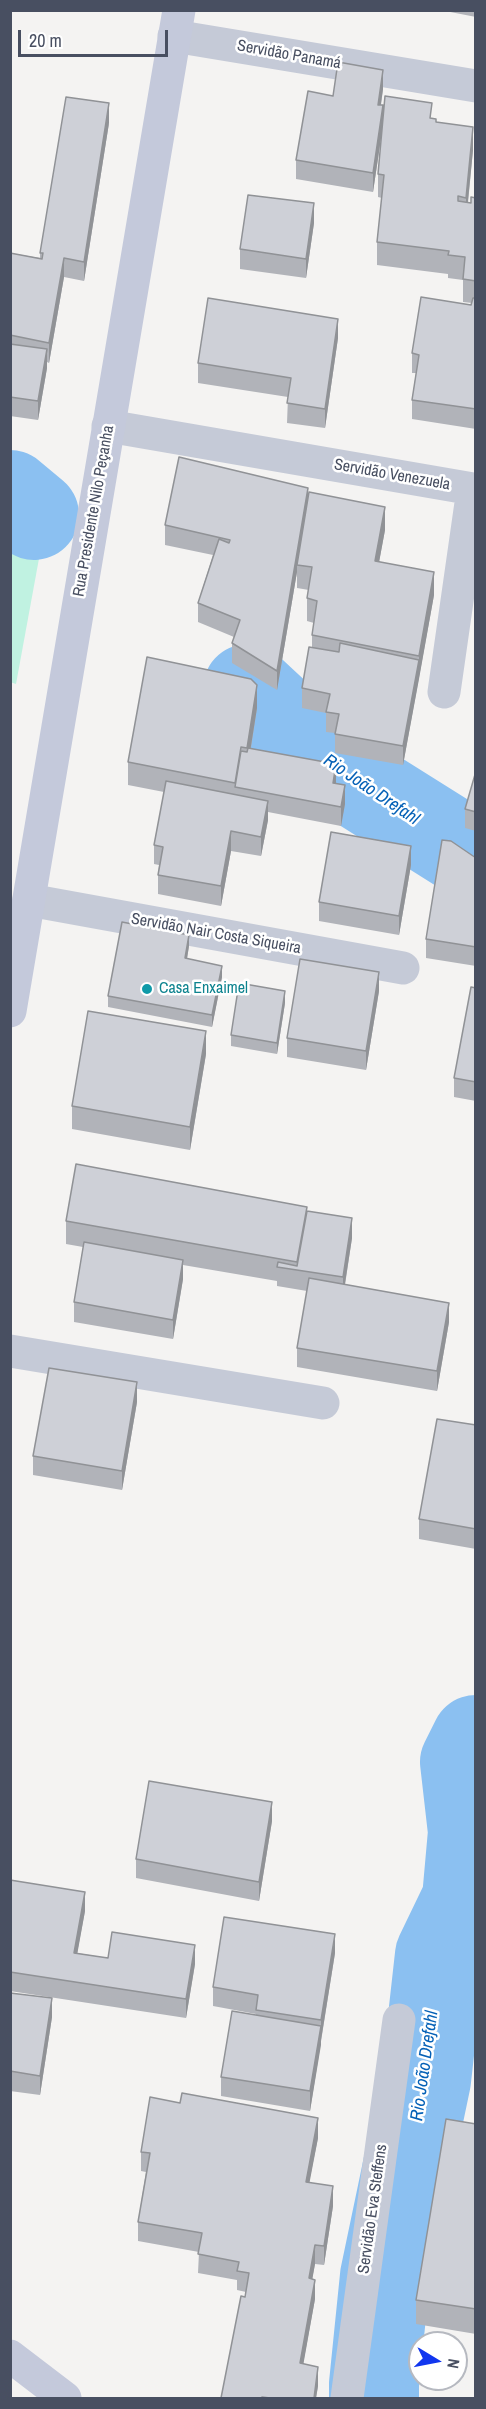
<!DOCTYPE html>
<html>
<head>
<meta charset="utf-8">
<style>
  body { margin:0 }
  #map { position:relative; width:486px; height:2409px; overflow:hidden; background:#f4f3f2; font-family:"Archivo Narrow",sans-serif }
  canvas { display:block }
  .frame { position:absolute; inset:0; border:12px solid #484f61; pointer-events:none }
  .north { position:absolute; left:408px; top:2331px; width:60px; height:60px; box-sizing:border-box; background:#fff; border:2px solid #b6b9c0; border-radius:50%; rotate:100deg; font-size:16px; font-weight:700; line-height:24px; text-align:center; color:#484f61 }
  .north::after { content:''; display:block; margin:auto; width:21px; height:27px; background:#1136ef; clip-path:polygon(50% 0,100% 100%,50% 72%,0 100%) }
  .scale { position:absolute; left:18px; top:30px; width:150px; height:27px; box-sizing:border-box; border:3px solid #484f61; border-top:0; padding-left:8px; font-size:18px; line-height:21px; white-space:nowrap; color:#484f61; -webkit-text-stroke:4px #fff; paint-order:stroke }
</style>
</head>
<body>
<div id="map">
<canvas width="486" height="2409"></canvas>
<div class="frame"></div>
<div class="north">N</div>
<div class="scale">20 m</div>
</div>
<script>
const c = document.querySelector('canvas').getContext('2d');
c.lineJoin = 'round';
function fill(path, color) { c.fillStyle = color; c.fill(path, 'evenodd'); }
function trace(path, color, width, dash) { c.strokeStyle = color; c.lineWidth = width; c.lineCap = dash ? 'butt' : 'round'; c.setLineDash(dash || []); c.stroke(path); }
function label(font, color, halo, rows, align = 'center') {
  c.font = font + ' "Archivo Narrow",sans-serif'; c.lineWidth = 5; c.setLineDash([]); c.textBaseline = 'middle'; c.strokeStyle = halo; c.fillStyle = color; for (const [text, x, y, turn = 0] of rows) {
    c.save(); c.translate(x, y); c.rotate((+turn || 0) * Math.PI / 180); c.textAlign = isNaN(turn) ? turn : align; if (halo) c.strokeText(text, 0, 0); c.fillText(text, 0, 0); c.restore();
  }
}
fill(new Path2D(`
  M10,460l41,33 -35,191 -6,-2z`), '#c0f2e1');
trace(new Path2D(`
  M10,495l24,20
  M248,689l85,79 143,90
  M374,2398v-14l11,-108 41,-196 14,-125 27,-56 6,-67 -8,-70 11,-22`), '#8bc0f1', 90);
trace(new Path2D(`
  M174,36l302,50
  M108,426l365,63 -29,203
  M29,900l374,68
  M10,1351l313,52
  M347,2398l52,-378`), '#c5cad7', 33);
trace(new Path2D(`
  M10,1011l169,-1001
  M10,2356l55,42`), '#c4c9db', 33);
fill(new Path2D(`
  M440,10h36v7z
  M383,89l-2,16 2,20 -10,67 -77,-13v-19l37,-64z
  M432,118l41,32 -5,53h3l5,-5v231l-64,-10v-19l4,-27h-4v-20l59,-48 1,-2 -9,-1v-22l-15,-2v-4l-71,-9v-23l5,-44 -4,-1v-23z
  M109,123l-25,158 -20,-4 -15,86 -2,-1v6l-9,52 -28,-4v-163l30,5v-5z
  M314,223l-8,55 -66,-9v-20z
  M338,338l-13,90 -38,-5 1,-26 -90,-14v-20z
  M308,499l77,31 -6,32 55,33 -31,170 -68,-12v-20l-9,-1v-19l-24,-5v-20l10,-40v-13l2,-12 -7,-2v-23l2,-8 -12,-2v-16l-20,118 -45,-27v-20l2,-6 -36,-15v-19l15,-48 -48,-10v-20z
  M257,708l-6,40 85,36 9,20 -4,22 -73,-14v8l-7,36 -30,-5 -10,55 -63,-12v-19l1,-10 -5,-1v-19l10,-53 -36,-7v-23z
  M476,771v60l-11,-3v-19z
  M476,858v108l-50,-8v-19z
  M411,865l-12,70 -80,-14v-19z
  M189,946l-2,13 35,18 -10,50 -104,-20v-11z
  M476,988v113l-22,-4v-19z
  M379,991l-13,79 -79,-13v-19z
  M285,1003l-8,51 -46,-8v-11z
  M206,1054l-16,96 -118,-21v-23z
  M307,1211l45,27 -7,47 104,37 -12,69 -140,-24v-19l10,-57 -30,-5v-5l-94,-16v14l-10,60 -99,-17v-20l9,-55 -17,-3v-23z
  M137,1402l-15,88 -89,-15v-19z
  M476,1425v124l-57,-10v-20z
  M272,1821l-13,80 -123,-23v-19z
  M10,1880l75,31 -8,42 31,5 87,6 -9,54 -176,-27z
  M335,1953l-25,158 -89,-15v-19l35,-63 -43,-8v-19z
  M10,1993l42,24 -12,78 -30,-4z
  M476,2124v210l-60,-10v-24z
  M318,2138l-9,44 24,24 -9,59 -9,-1 -3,15 3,20 -12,65 15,22 -2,12h-95l25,-106 -9,-2v-10l-39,-7 1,-21 -61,-11v-19l8,-50 -5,-1v-19z`), '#b1b3b9');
fill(new Path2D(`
  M383,70v19l-5,35v-19z
  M109,103v20l-25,158v-19z
  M383,105v20l-10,67v-19z
  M473,127v23l-7,70v-22z
  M314,203v20l-8,55v-19z
  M64,258v19l-15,86v-20z
  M338,319v19l-13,90v-19z
  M47,349v19l-9,52v-19z
  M308,488v19l-11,58v7l-20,118v-19z
  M385,507v23l-10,54v-23z
  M434,572v23l-15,84v-23z
  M419,660v19l-16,86v-19z
  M257,685v23l-10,63v-23z
  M336,764v19h-3z
  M345,785v19l-4,22v-19z
  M268,801v19l-7,36v-19z
  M231,831v20l-10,55v-20z
  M411,846v19l-12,70v-19z
  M189,935v11l-4,24v-12z
  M222,966v11l-10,50v-12z
  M379,972v19l-13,79v-19z
  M285,991v12l-8,51v-11z
  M206,1031v23l-16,96v-23z
  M352,1218v20l-9,58v-19z
  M183,1260v19l-10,60v-19z
  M449,1303v19l-12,69v-20z
  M137,1382v20l-15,88v-19z
  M272,1802v19l-13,80v-19z
  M85,1892v19l-11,61v-19z
  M335,1934v19l-14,87v-20z
  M195,1945v19l-9,54v-19z
  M52,1998v19l-12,78v-19z
  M321,2026v19l-11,66v-20z
  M318,2118v20l-12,63v-19z
  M333,2186v20l-9,59v-19z
  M315,2245v19l-6,34v-20z
  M315,2280v19l-15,84v-20z
  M318,2367v19l-2,12h-2z`), '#909296');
const building = new Path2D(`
  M338,62l45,8 -5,35h5l-10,68 -77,-13 12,-69 25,5z
  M385,96l47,7 -2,15 6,1v3l37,5 -7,71 -8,-2v5l13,2v-6l5,1v83l-13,-2 2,-22 -17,-2 1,-4 -72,-9 7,-67 -6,-1z
  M66,97l43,6 -25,159 -20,-4 -15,85 -39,-8v-82l32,6 1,-6h-3z
  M248,195l66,8 -8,56 -66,-10z
  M421,297l50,8 2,-7h3v111l-64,-9 7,-45 -7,-2z
  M208,298l130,21 -13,90 -38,-6 4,-25 -93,-15z
  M10,344l37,5 -9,52 -28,-4z
  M179,457l129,31 -31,183 -45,-28 8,-23 -42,-17 21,-64 10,4 1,-3 -65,-15z
  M309,492l76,15 -10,54 59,11 -15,84 -107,-21 5,-34 -10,-3 5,-31 -15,-2z
  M340,643l79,17 -16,86 -68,-12 4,-20 -13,-2 4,-18 -28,-6 7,-41 30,5z
  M147,657l104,22 6,6 -10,63 -6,-1 -6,36 -107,-21z
  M248,748l88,16 -3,19 12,2 -4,22 -106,-20 6,-36 6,1z
  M476,771v41l-11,-3z
  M166,781l102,20 -7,36 -30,-6 -10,55 -63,-11 5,-28 -9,-2z
  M331,832l80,14 -12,70 -80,-14z
  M442,840l9,1 25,17v89l-50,-8z
  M122,922l67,13 -4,23 37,8 -10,49 -104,-19z
  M300,959l79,13 -13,79 -79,-13z
  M239,983l46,8 -8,52 -46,-8z
  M471,987l5,1v94l-22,-4z
  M88,1011l118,20 -16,96 -118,-21z
  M76,1164l231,43 -10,55 -231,-41z
  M307,1211l45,7 -9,59 -66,-10 1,-5 19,4z
  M84,1242l99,18 -10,60 -99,-18z
  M309,1278l140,25 -12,68 -140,-23z
  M49,1368l88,14 -15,89 -89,-15z
  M437,1419l39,6v104l-57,-10z
  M149,1781l123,21 -13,80 -123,-23z
  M10,1880l75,12 -11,61 34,5 4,-26 83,13 -9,54 -176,-27z
  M224,1917l111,17 -14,86 -65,-10 2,-15 -45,-8z
  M10,1993l42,5 -12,78 -30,-5z
  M232,2011l89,15 -11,65 -89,-14z
  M182,2093l136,25 -12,64 27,4 -9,60 -9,-1 -6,33 6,2 -15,83 18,4 -4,31h-44l-8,-1 -1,1h-40l20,-102 4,1 4,-24 -12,-2 2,-9 -41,-8 4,-21 -64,-11 12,-69 -9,-1 9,-55 30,6z
  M446,2119l30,5v185l-60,-9z`);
fill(building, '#ced0d7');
trace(building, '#909296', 1.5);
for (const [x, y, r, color] of [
  [147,989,6,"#0f9aa8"]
]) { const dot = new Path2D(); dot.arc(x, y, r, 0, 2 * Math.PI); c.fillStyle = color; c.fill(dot); trace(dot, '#fff', 2); }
label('16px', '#484f61', '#fff', [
  ["Servidão Panamá",289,55,10],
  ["Servidão Venezuela",392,475,10],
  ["Rua Presidente Nilo Peçanha",94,511,-80],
  ["Servidão Nair Costa Siqueira",216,934,10],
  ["Servidão Eva Steffens",373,2209,-82]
]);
label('16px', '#0d838f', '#fff', [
  ["Casa Enxaimel",159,989]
], 'left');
label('italic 18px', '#0561b7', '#fff', [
  ["Rio João Drefahl",371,790,34],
  ["Rio João Drefahl",425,2066,-82]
]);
</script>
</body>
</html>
